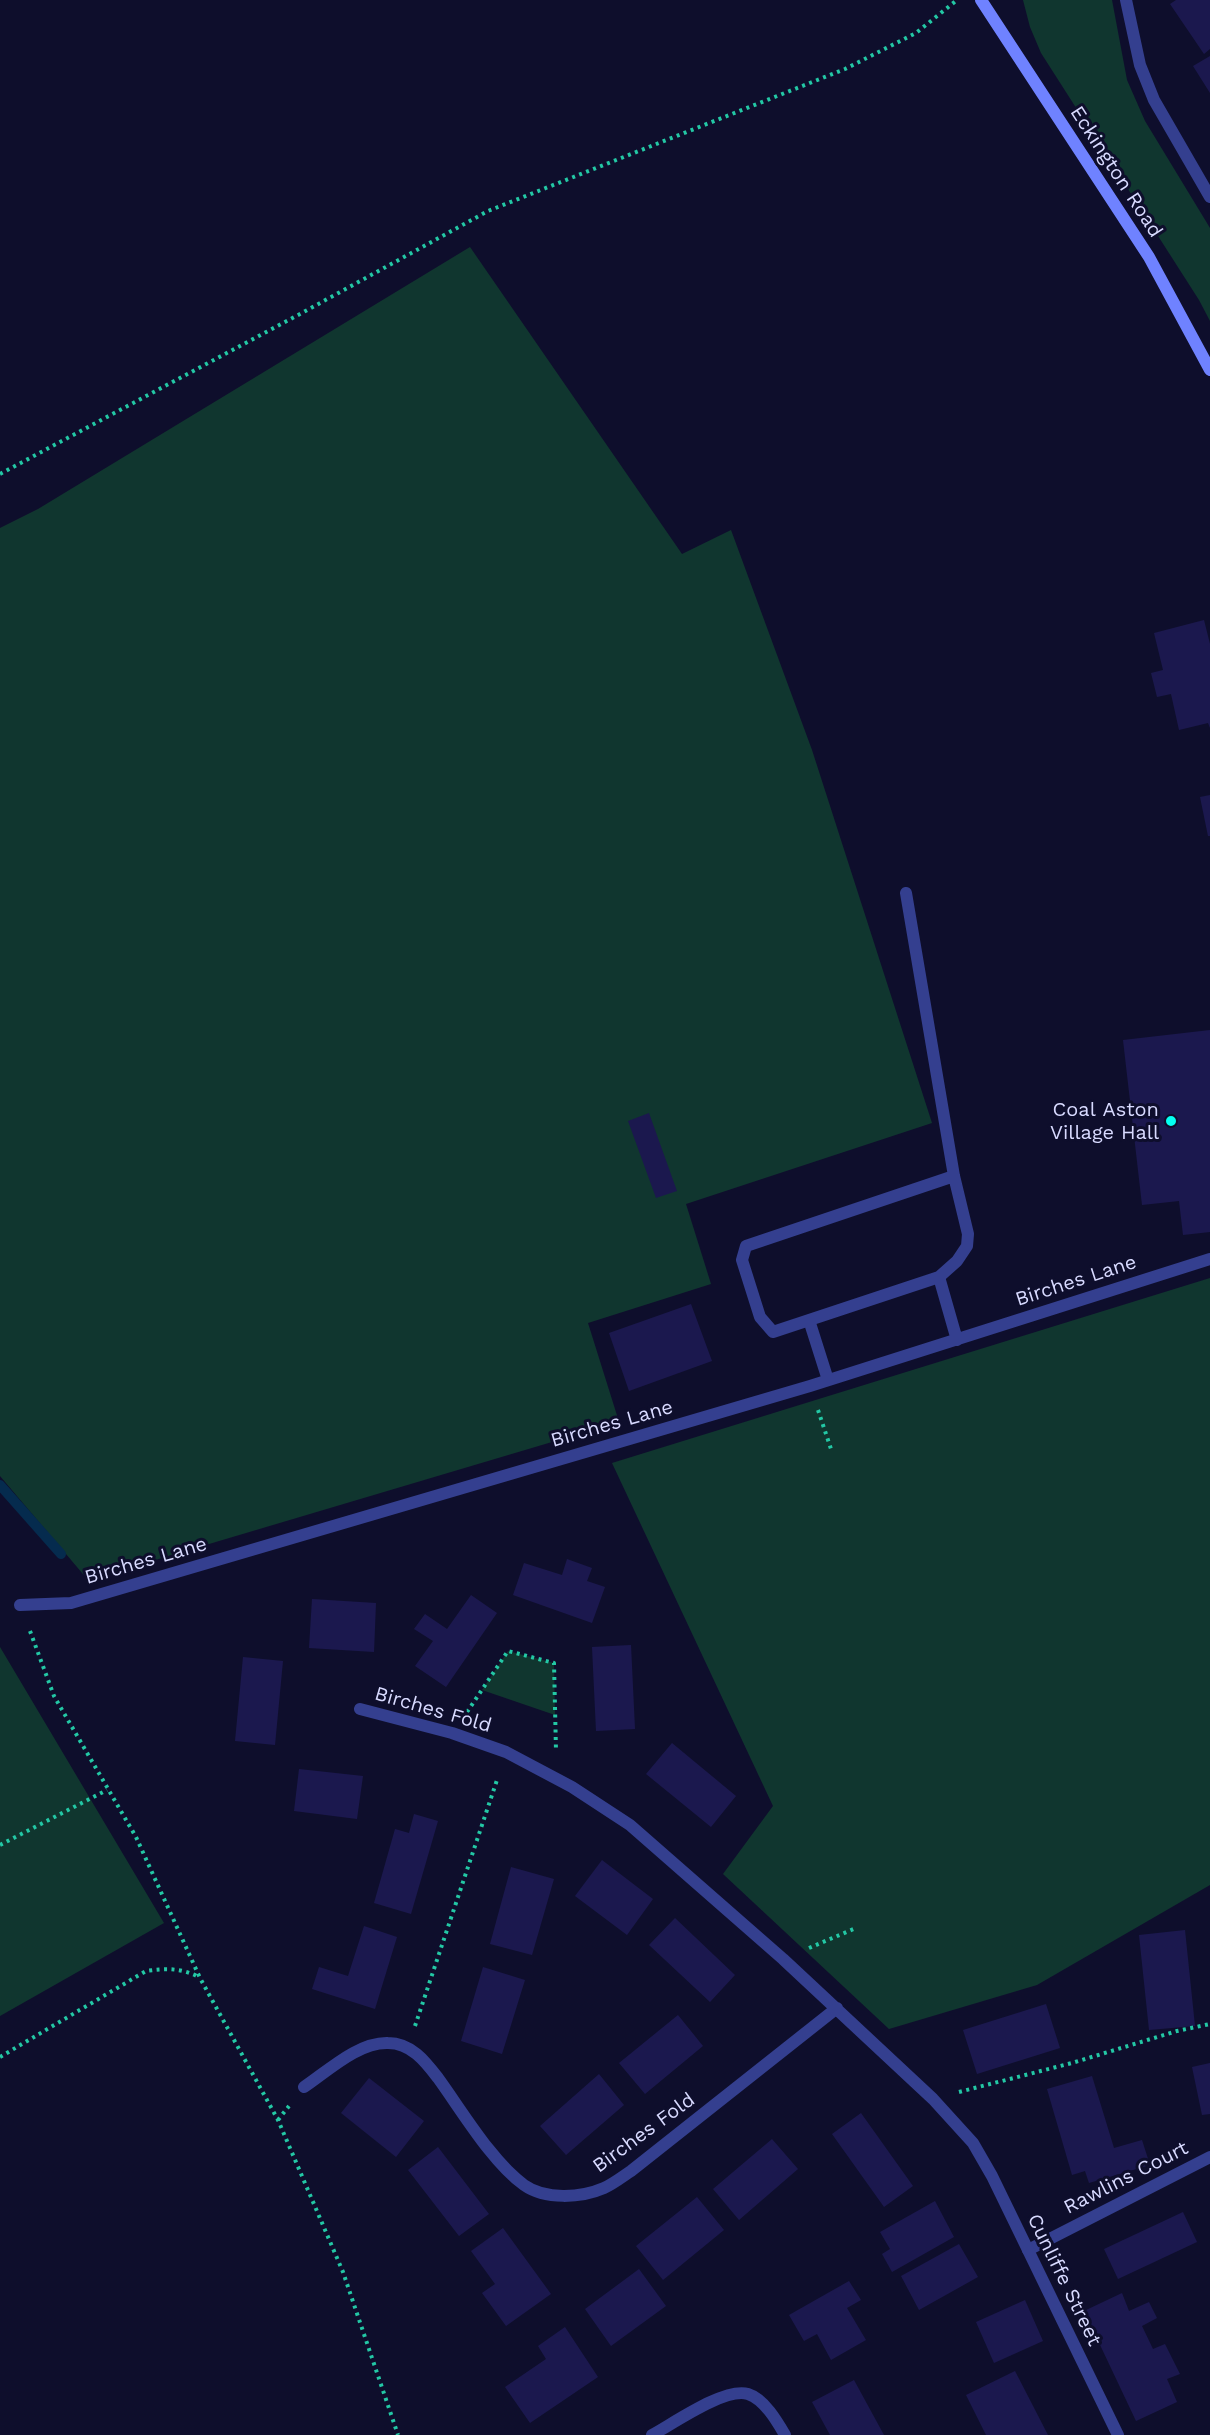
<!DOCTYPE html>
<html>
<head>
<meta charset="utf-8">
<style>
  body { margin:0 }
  canvas { display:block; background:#0e0e2c }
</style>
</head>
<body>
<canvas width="1210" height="2435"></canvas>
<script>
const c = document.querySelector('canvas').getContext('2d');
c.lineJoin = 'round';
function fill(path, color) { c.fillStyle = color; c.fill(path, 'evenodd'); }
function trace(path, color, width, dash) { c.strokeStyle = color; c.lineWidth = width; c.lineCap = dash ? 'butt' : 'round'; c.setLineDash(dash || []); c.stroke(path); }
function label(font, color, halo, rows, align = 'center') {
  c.font = font + ' "Work Sans",sans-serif'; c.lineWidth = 6; c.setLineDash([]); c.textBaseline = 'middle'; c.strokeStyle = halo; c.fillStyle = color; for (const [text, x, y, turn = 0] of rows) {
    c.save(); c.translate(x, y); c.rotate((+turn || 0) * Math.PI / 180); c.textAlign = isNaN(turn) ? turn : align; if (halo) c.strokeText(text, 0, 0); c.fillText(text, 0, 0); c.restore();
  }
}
fill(new Path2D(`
  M1023,0h89l15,80 18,41 65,107v93l-11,-21 -158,-247 -11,-26z
  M470,247l212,307 49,-24 81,220 120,373 -246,81 25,80 -123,39 32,102 -21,3 -511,152 -88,-104v-948l38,-19z
  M1210,1278v607l-173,100 -148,44 -166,-155 50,-68 -161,-343z
  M0,1647l164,276 -164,93z
  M508,1651l46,12 1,52 -73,-25z`), '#10362f');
trace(new Path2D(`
  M0,1485l61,69`), '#052b4e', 10);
fill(new Path2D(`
  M1176,0h34v49l-6,5 -34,-50z
  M1210,56v37l-17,-27z
  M1204,620l6,24v84l-2,-5 -29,7 -8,-36 -14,3 -6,-24 12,-3 -9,-37z
  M1210,795v41h-2l-8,-39z
  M1210,1030v202l-27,3 -4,-34 -37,4 -19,-165z
  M649,1113l28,78 -21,7 -28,-77z
  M691,1304l21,57 -83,30 -20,-58z
  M567,1559l25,9 -5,13 18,6 -13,36 -79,-28 11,-32 38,12z
  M471,1595l26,18 -51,74 -31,-21 18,-25 -19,-12 11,-15 22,15z
  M312,1599l64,4 -2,49 -65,-4z
  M631,1645l4,84 -39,2 -4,-84z
  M243,1657l40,4 -8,84 -40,-4z
  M672,1743l64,53 -25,31 -65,-53z
  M299,1769l64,7 -6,43 -63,-8z
  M414,1814l24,7 -27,93 -37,-11 21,-74 14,4z
  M602,1860l51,39 -26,36 -52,-39z
  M511,1867l43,12 -22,76 -42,-11z
  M675,1918l60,57 -25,27 -61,-57z
  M364,1926l33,11 -22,72 -63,-20 7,-22 29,9z
  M1185,1930l10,96 -46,4 -10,-95z
  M483,1967l42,13 -23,74 -41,-13z
  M1046,2004l14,44 -83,26 -14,-44z
  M678,2015l25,31 -58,48 -26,-31z
  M1210,2063v51l-8,1 -10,-48z
  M599,2074l25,31 -58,50 -26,-29z
  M1092,2076l22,72 28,-8 8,25 -61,18 -4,-12 -13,4 -25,-86z
  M369,2078l55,43 -28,36 -55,-44z
  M861,2113l52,73 -29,21 -52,-73z
  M772,2139l26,30 -59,51 -26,-31z
  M438,2147l51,67 -30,22 -51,-66z
  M697,2197l27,33 -61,50 -27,-34z
  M935,2201l19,36 -62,35 -10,-18 8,-5 -10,-17z
  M1183,2212l14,30 -79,37 -14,-30z
  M503,2228l48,66 -45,32 -24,-33 13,-9 -24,-33z
  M959,2244l19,33 -59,33 -18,-34z
  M639,2269l27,37 -55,40 -26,-37z
  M849,2281l12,19 -14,8 19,32 -35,20 -14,-26 -13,7 -15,-26z
  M1122,2293l7,18 20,-9 8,16 -15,8 11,23 12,-5 15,30 -13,5 10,23 -41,19 -52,-110z
  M1025,2300l18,41 -49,22 -18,-41z
  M565,2327l33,50 -68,46 -25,-36 41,-28 -8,-13z
  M1015,2371l33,64h-62l-20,-40z
  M854,2380l30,55h-54l-18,-33z`), '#1b184e');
trace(new Path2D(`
  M0,474l300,-160 188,-103 357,-142 71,-36 41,-33
  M818,1410l13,39
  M30,1631l24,65 82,141 64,141 78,142 65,152 55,163
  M467,1712l41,-61 46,12 2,88
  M0,1845l107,-55
  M809,1948l47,-20
  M415,2026l83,-249
  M0,2057l146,-86c20,-3 35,-3 53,6
  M959,2092l113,-29 105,-32 33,-7
  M278,2120l11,-14`), '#23c8a5', 4, [3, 4.5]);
trace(new Path2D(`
  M906,893l48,283 14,58 -1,12 -10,15 -18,16 -166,55 -13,-15 -18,-57 4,-14 208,-70
  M939,1277l18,63
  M809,1320l19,60
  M20,1605l51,-2 739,-217 400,-127
  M1028,2250l182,-93`), '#343f8f', 12);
trace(new Path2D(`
  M1126,0l14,65 14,35 56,97
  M360,1709l92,24 54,19 66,35 58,38 153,134 150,140 40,44 19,33 126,259
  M304,2087c24,-16 54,-45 84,-44 23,0 37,18 50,35 24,33 54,84 86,107 21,15 57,13 80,3 9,-4 18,-11 27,-17l206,-163
  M652,2435c22,-12 73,-48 96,-41 16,5 29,27 37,41`), '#343f8f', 12);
trace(new Path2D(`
  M981,0l168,257 61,113`), '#6f82ff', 12);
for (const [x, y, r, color] of [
  [1171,1121,6,"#04fff1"]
]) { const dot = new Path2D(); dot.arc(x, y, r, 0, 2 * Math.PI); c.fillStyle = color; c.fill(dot); trace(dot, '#0e0e2c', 2); }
label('20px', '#d8daff', '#0e0e2c', [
  ["Eckington Road",1116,172,57],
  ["Birches Lane",1076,1281,-18],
  ["Birches Lane",612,1424,-16],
  ["Birches Lane",146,1561,-16],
  ["Birches Fold",433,1710,16],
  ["Birches Fold",644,2133,-36],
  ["Rawlins Court",1126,2178,-27],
  ["Cunliffe Street",1064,2280,64]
]);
label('20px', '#d8daff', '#0e0e2c', [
  ["Coal Aston",1159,1110],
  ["Village Hall",1159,1133]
], 'right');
</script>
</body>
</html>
